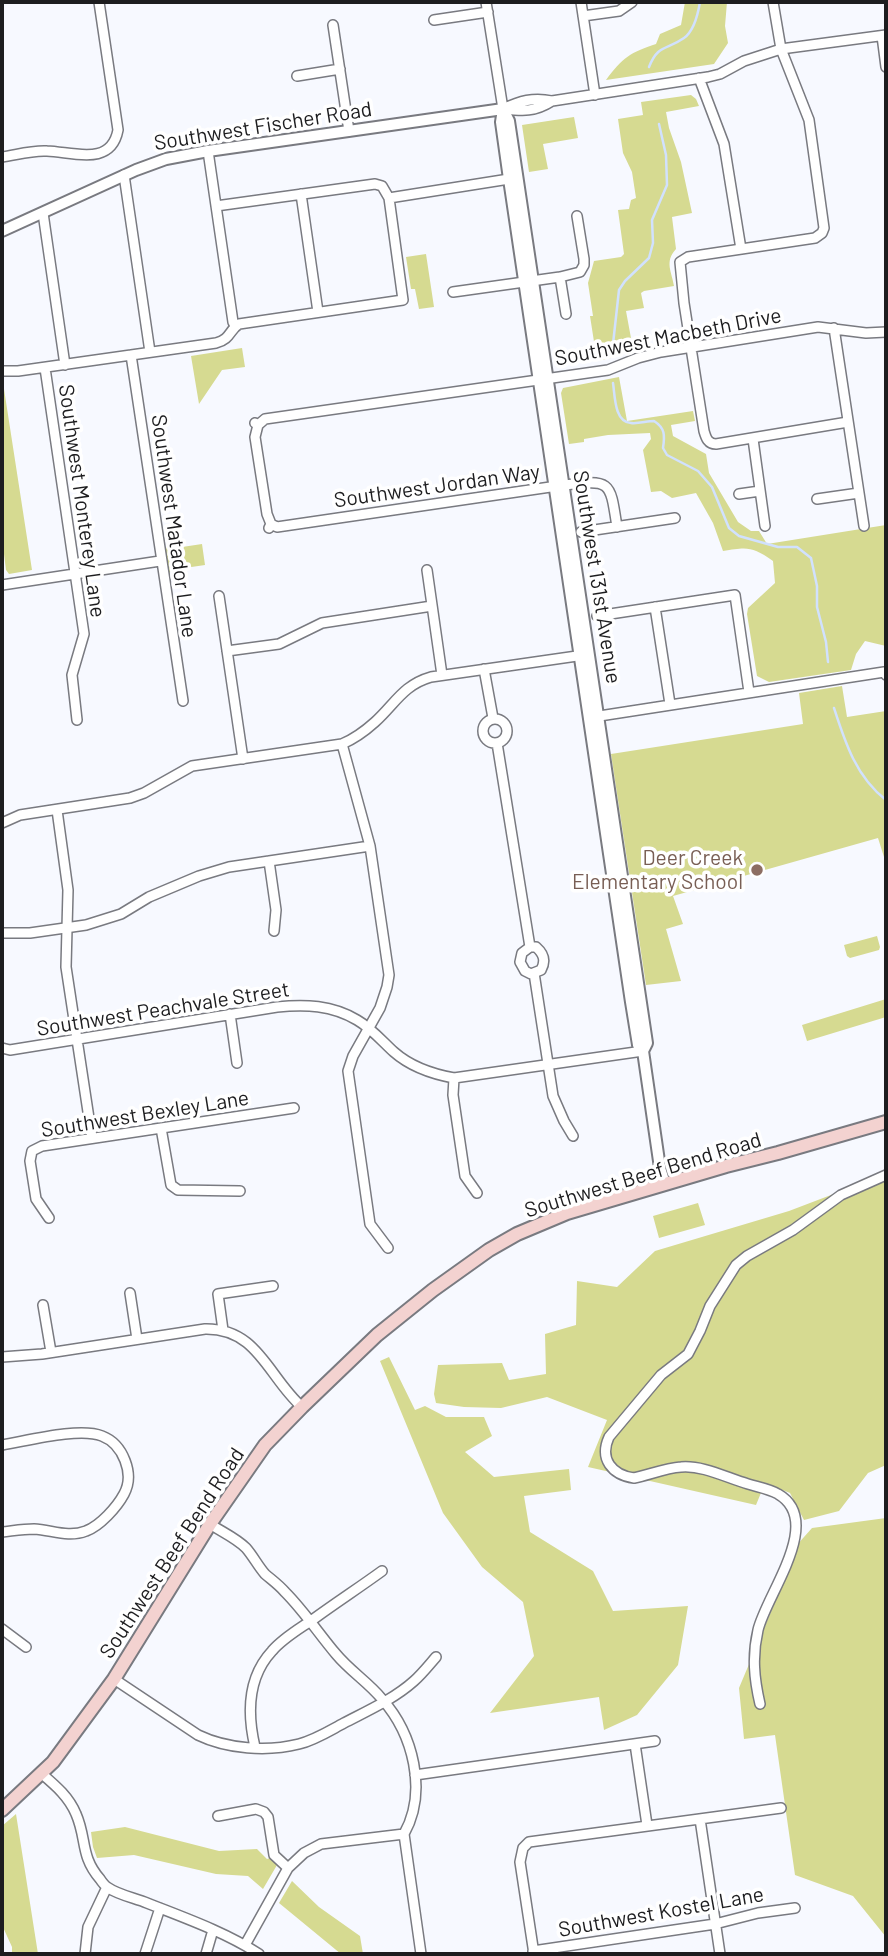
<!DOCTYPE html>
<html>
<head>
<meta charset="utf-8">
<style>
  body { margin:0 }
  #map { position:relative; width:888px; height:1956px; overflow:hidden; background:#f7f9ff; font-family:Barlow,sans-serif }
  canvas { display:block }
  .frame { position:absolute; inset:0; border:4px solid #1d1d1f; pointer-events:none }
</style>
</head>
<body>
<div id="map">
<canvas width="888" height="1956"></canvas>
<div class="frame"></div>
</div>
<script>
const c = document.querySelector('canvas').getContext('2d');
c.lineJoin = 'round';
function fill(path, color) { c.fillStyle = color; c.fill(path, 'evenodd'); }
function trace(path, color, width, dash) { c.strokeStyle = color; c.lineWidth = width; c.lineCap = dash ? 'butt' : 'round'; c.setLineDash(dash || []); c.stroke(path); }
function label(font, color, halo, rows, align = 'center') {
  c.font = font + ' Barlow,sans-serif'; c.lineWidth = 7; c.setLineDash([]); c.textBaseline = 'middle'; c.strokeStyle = halo; c.fillStyle = color; for (const [text, x, y, turn = 0] of rows) {
    c.save(); c.translate(x, y); c.rotate((+turn || 0) * Math.PI / 180); c.textAlign = isNaN(turn) ? turn : align; if (halo) c.strokeText(text, 0, 0); c.fillText(text, 0, 0); c.restore();
  }
}
fill(new Path2D(`
  M685,2h42l-2,24 3,17 -14,21 -108,16c16,-22 25,-28 50,-36l4,-10 21,-9z
  M691,95l5,4 3,7 -33,6 3,16 12,34 11,51 -20,4 4,32c-12,13 -4,23 -2,37l-30,5 -3,2 3,15 -18,3 7,38 -22,9 -14,3 -7,-45h3l-5,-33 6,-22 27,-4 3,-3 -6,-44 11,-1 2,-9 5,-2 -4,-26 -9,-19 -5,-34 25,-4 -2,-13z
  M574,117l4,21 -35,6 5,25 -19,3 -7,-47z
  M426,254l8,53 -15,2 -4,-20h-4l-5,-32z
  M242,348l3,19 -23,3 -23,34 -8,-48z
  M2,376l30,194 -23,4 -3,-4 -4,-32z
  M619,377l8,44 66,-10 2,10 -24,4 2,11 33,18 3,19 29,49 13,9h8l8,13 119,-19v121l-21,-5 -9,13 -5,16 -82,12 -12,-6 -10,-62 1,-6 27,-25 -2,-22c-21,-15 -26,-14 -50,-10l-10,-28 -17,-30 -24,5 -11,-7 -10,1 -8,-42 8,-11 -1,-6 -42,2 -24,4v3l-15,2 -8,-51 2,-5z
  M202,544l3,21 -34,5 -2,4 -5,-28 5,3z
  M842,686l5,31 39,-6v146h-2l-6,-19 -205,58 10,28 -17,5 15,52 -35,4 -35,-231 192,-30 -4,-31z
  M877,936l3,11 -1,3 -29,8 -3,-2 -3,-11z
  M886,999v18l-79,24 -5,-16z
  M886,1174v291l-18,8 -29,38 -35,9 -14,-27 -25,-10 -9,22 -168,-38 19,-47 -60,-23 -46,11 -37,-1 -28,-4 -2,-9 4,-29 64,-2 7,17 37,-6 -1,-40 31,-9 1,-44 40,6 38,-36 134,-40z
  M698,1203l7,22 -46,13 -6,-22z
  M389,1357l26,53 10,-4 21,11h38l8,19 -27,16 29,25 75,-8 2,21 -47,6 6,36 63,39 20,40 75,-5 -10,59 -41,50 -33,15 -5,-33 -109,16 44,-57 -11,-54 -41,-35 -39,-54 -63,-152z
  M886,1518v419l-33,-41 -58,-21 -20,-140 -31,4 -5,-51 34,-81 23,-61 16,-18z
  M16,1814l22,140h-26v-7l-10,-22v-99z
  M125,1827l94,24 38,-2 10,10 3,-1 7,7 -14,24 -15,-13 -32,-2 -82,-19 -37,3 -4,-11 -2,-15z
  M292,1881l27,26 41,29 3,18h-22l-62,-51z`), '#d6da91');
trace(new Path2D(`
  M649,67c9,-23 18,-17 35,-29 10,-7 14,-24 16,-36
  M612,353l7,-63 6,-9 24,-23 4,-15 -1,-23 15,-35 -1,-30 -7,-31
  M613,383c2,12 1,39 18,40 7,1 16,-2 23,-2 11,7 11,14 9,27l4,7 31,16 14,16 17,41 10,8 39,11h19l14,11 6,28v21l9,35 2,20
  M834,708c11,34 22,69 52,92`), '#d1e1fe', 2.5);
const minor = new Path2D(`
  M486,2l17,107
  M581,2l14,93
  M773,2l8,47 28,71 15,108 -2,5 -7,5 -127,19 -8,5 4,41 20,128c2,7 4,13 12,13l132,-22
  M583,16l36,-5 13,-9
  M434,20l54,-8
  M333,25l16,106
  M882,36l4,31
  M297,76l43,-7
  M699,78l25,66 17,105
  M503,109c17,-8 30,-12 49,-8l156,-24 12,-3 24,-13 37,-12 105,-14
  M504,109c19,2 31,3 48,-8
  M208,151l25,171 2,4
  M2,157c14,-2 30,-7 45,-6 26,1 64,16 71,-21l-19,-128
  M124,175l26,177
  M301,194l17,118
  M216,206l159,-22 7,2 7,12 120,-19
  M43,213l22,152
  M560,277l6,37
  M453,292l107,-15 20,-5 4,-7v-6l-7,-43
  M834,328l30,198
  M131,355l52,346
  M45,368l39,266 -12,41 5,45
  M2,371h16l198,-28c15,-4 13,-13 23,-19l164,-24 -14,-102
  M255,423l3,2 7,-6 343,-49 30,-12 23,-6 157,-25 48,6 20,-1
  M258,425l-3,12 12,77 4,10 -2,4
  M753,439l12,87
  M739,494l21,-3
  M817,499l42,-6
  M271,524l6,3 287,-42c47,-5 46,-5 53,42
  M581,532l94,-14
  M427,570l15,105
  M2,585l158,-24
  M219,596l24,163
  M655,607l15,97
  M597,616l138,-21 14,97
  M227,651l52,-7 43,-21 110,-17
  M484,669l9,49
  M593,717l291,-45 2,3
  M483 731a12 12 0 1 1 24 0a12 12 0 1 1-24 0Z
  M497,743l33,204h6c8,7 10,14 5,23l-10,4 -6,-3 -5,-9 2,-9 8,-6
  M342,744l28,102 19,129 -2,12 -7,21 -27,48 -5,15 22,153 18,24
  M57,810l11,80 -2,77 26,171
  M2,823l18,-8 110,-17 14,-5 48,-27 150,-22c12,-5 23,-13 33,-22 20,-18 28,-37 56,-45l153,-22
  M269,861l7,49 -2,21
  M2,933h28l56,-8 35,-11 28,-17 50,-21 30,-9 141,-21
  M534,973l19,123 11,25 9,15
  M230,1014l7,49
  M2,1048l8,2 267,-43c28,-3 55,-2 80,13 14,8 25,21 37,32 17,15 38,22 60,26l189,-27
  M454,1078l-1,17 12,81 12,17
  M161,1128l10,57 7,5 62,1
  M49,1218l-13,-19 -6,-38 2,-10 10,-5 252,-38
  M130,1293l7,46
  M43,1305l8,47
  M223,1330l-5,-36 55,-8
  M2,1357l40,-3 163,-25c53,-1 63,48 97,78
  M2,1445c25,-4 77,-18 100,-9 21,8 33,38 22,58 -7,13 -24,32 -38,37 -18,7 -34,-1 -52,-2 -11,0 -22,2 -32,3
  M210,1524c12,8 26,14 36,24 7,8 12,18 19,26 7,6 14,11 20,18 19,19 34,42 51,62 14,17 32,28 46,45 31,35 46,92 22,135l17,120
  M2,1629l24,18
  M114,1679l84,56c29,14 69,17 101,9 16,-4 30,-13 45,-21 23,-12 50,-24 70,-42 8,-7 15,-16 22,-24
  M760,1704c-6,-26 -8,-48 -2,-74 8,-35 67,-109 20,-136 -8,-5 -20,-7 -30,-10 -21,-6 -45,-19 -67,-17 -16,1 -32,8 -47,11 -22,-3 -35,-19 -25,-41l52,-62 27,-21 12,-23 10,-25 26,-41 11,-9 46,-26 48,-35 45,-20
  M635,1744l12,81
  M255,1747c-8,-34 -8,-69 17,-96 12,-14 29,-23 43,-33 22,-16 45,-31 67,-47
  M42,1774c14,12 27,23 34,40 11,25 4,42 24,65 2,3 4,6 7,8 11,8 28,11 40,16 38,15 78,29 112,51
  M415,1775l240,-34
  M218,1816l38,-7 8,3 4,5 6,38 14,13
  M700,1819l20,135
  M245,1945l43,-77 16,-15 17,-9 83,-10
  M533,1951l182,-27 43,-11 37,-5
  M85,1954l3,-27 19,-40
  M145,1954l15,-46
  M206,1954l7,-24
  M534,1954l-14,-92 3,-14 6,-6 252,-34`);
const tertiary = new Path2D(`
  M503,109l-2,13 8,57 122,823 7,43 5,6 17,117 5,16
  M503,109l6,12 138,922 -4,8
  M2,231l134,-61 30,-11 42,-8 295,-42`);
const secondary = new Path2D(`
  M2,1810l51,-48 61,-83 96,-155 55,-79 37,-38 75,-72 56,-45 56,-40 28,-16 50,-21 159,-47 52,-13 108,-31`);
trace(minor, '#797a80', 12);
trace(tertiary, '#797a80', 14);
trace(secondary, '#797a80', 16);
trace(minor, '#fff', 9);
trace(tertiary, '#fff', 10);
trace(secondary, '#f3d2d0', 12);
for (const [x, y, r, color] of [
  [757,870,7,"#8d6e63"]
]) { const dot = new Path2D(); dot.arc(x, y, r, 0, 2 * Math.PI); c.fillStyle = color; c.fill(dot); trace(dot, '#fff', 2.5); }
label('21px', '#1d1d1f', '#fff', [
  ["Southwest Fischer Road",263,126,-9],
  ["Southwest Macbeth Drive",668,337,-11],
  ["Southwest Jordan Way",437,486,-8],
  ["Southwest Monterey Lane",82,501,82],
  ["Southwest Matador Lane",174,526,82],
  ["Southwest 131st Avenue",597,577,81],
  ["Southwest Peachvale Street",163,1009,-9],
  ["Southwest Bexley Lane",145,1114,-9],
  ["Southwest Beef Bend Road",643,1175,-17],
  ["Southwest Beef Bend Road",172,1553,-57],
  ["Southwest Kostel Lane",661,1912,-10]
]);
label('21px', '#785e54', '#fff', [
  ["Deer Creek",743,858],
  ["Elementary School",743,882]
], 'right');
</script>
</body>
</html>
